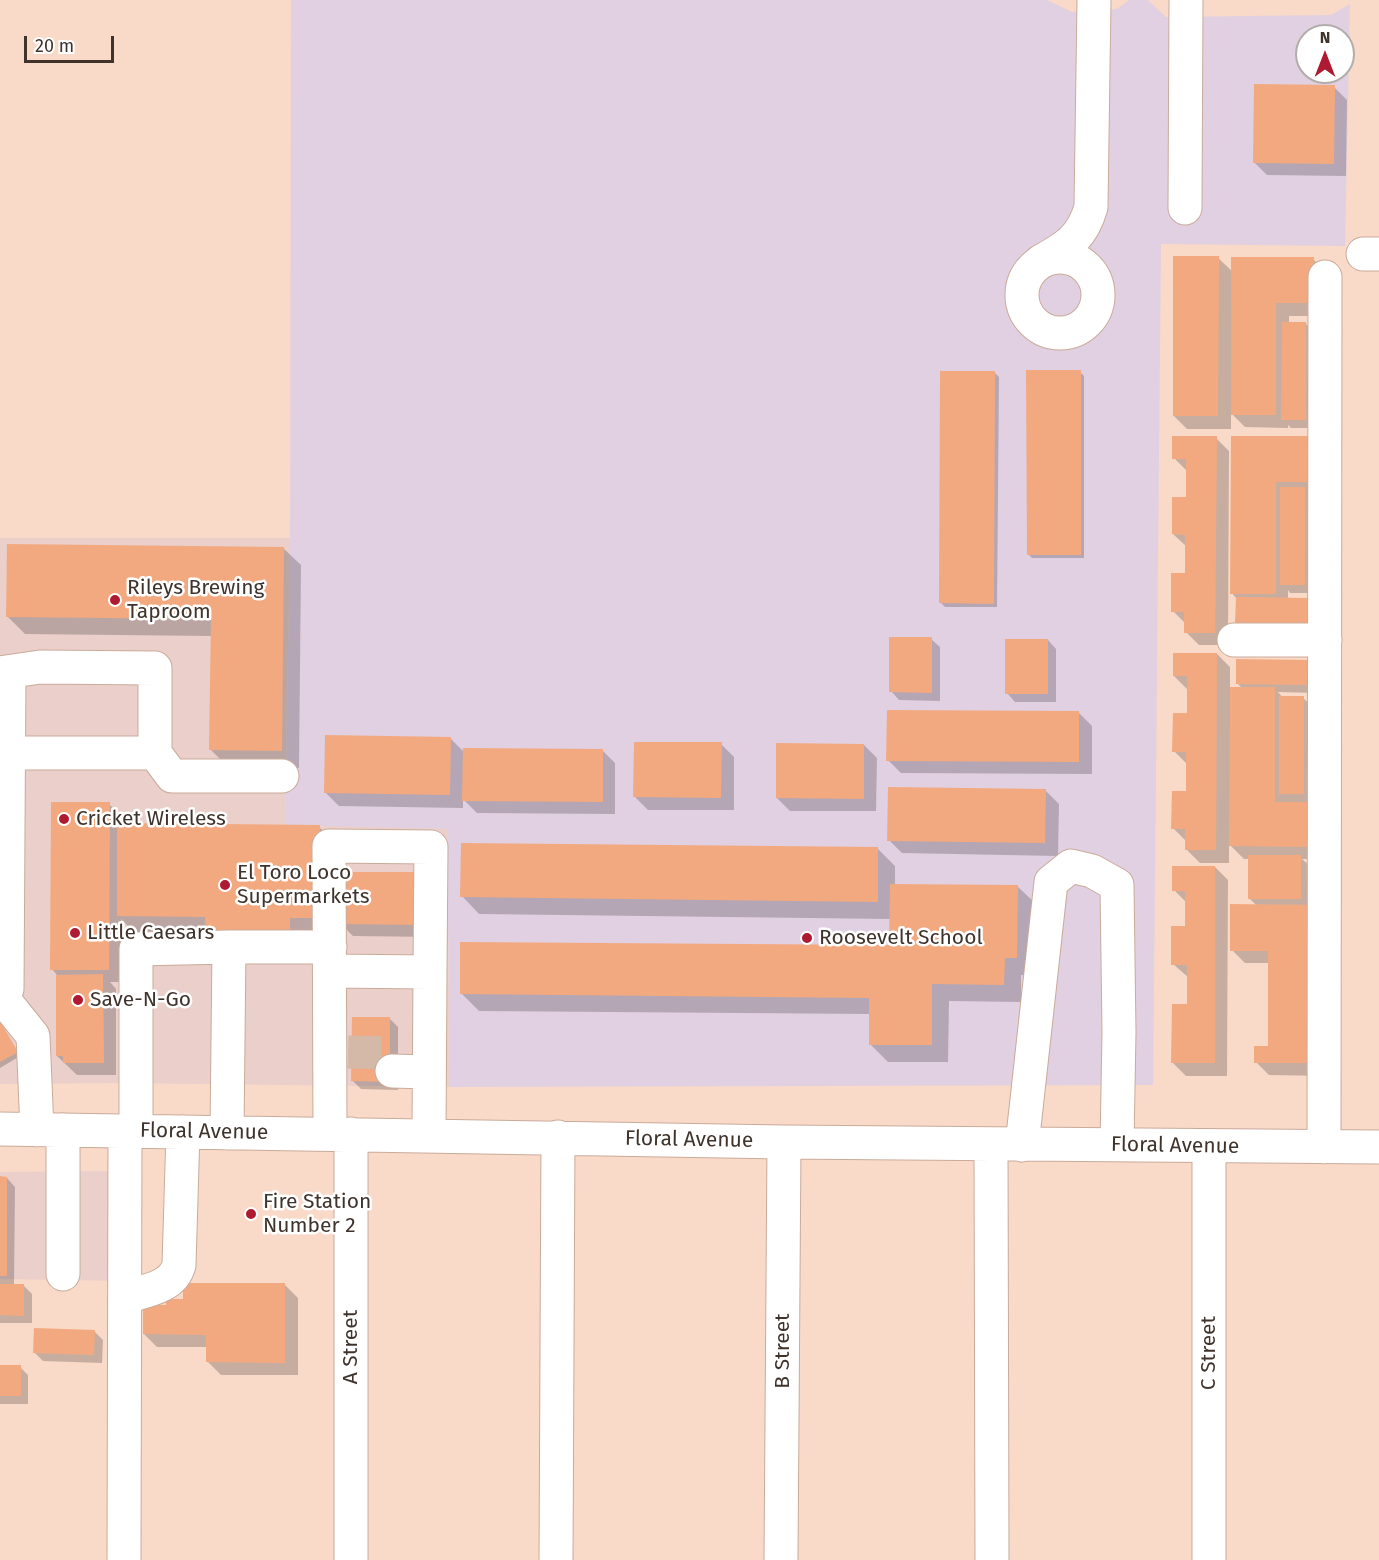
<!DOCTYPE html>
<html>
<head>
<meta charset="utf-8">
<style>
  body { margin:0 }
  #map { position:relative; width:1379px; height:1560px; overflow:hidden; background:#f9d9c7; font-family:"Fira Sans",sans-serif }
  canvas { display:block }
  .north { position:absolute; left:1295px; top:24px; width:60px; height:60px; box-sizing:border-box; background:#fff; border:2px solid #b2adab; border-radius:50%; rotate:0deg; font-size:16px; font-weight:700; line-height:24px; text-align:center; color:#3f332c }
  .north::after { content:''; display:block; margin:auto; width:21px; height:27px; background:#ae1a31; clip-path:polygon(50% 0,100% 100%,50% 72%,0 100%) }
  .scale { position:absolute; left:24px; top:36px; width:90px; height:27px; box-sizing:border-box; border:3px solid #3f332c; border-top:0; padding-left:8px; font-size:18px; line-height:21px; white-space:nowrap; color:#3f332c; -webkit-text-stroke:4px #fff; paint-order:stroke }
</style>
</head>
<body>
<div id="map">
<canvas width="1379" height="1560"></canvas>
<div class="north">N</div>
<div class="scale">20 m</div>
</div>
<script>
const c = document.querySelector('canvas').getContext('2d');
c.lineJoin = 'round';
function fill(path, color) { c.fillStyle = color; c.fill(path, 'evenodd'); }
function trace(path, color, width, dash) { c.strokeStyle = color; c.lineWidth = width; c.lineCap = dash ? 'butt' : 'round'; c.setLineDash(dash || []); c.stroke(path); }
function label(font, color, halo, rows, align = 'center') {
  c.font = font + ' "Fira Sans",sans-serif'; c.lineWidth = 5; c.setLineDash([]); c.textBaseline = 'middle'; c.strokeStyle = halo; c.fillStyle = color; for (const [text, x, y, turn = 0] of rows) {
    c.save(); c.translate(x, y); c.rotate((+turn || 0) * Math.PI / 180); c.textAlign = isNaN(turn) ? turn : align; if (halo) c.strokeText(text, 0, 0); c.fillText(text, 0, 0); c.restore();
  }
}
fill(new Path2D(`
  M0,538h290l-5,286 162,5 3,258 -335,-4 -115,1z
  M130,1171v110l-130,-2v-107z`), '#eacfcb');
fill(new Path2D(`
  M291,0h756l25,12 45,-3 12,-9h19l18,17 165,-2 19,-11 -5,242 -184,-2 -8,841 -703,2 -3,-258 -162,-4 5,-287zM1307,36h36v36h-36z`), '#e1d0e1');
fill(new Path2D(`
  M1334,87l13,13 -1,76 -79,-1 -13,-13z
  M1218,258l15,14 80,-13 13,13v44h-37v7h16l9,9v96h-23l-3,-3v3l-43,-1 -14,-14v16h-44l-13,-13z
  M1080,372l4,4v182h-52l-4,-4z
  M995,373l4,4 -2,230h-52l-4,-4z
  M1233,437h80v156h-23l-2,-3v10l30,32 -72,-1 -9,-9v-23l-5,-6z
  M1216,438l13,13 -1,194h-29l-13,-13v-8l-13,-13 14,-36v-28l-14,-13 14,-36 1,-26 -14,-14z
  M283,548l18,17 -2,203 -71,-1 -17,-17 1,-114 -187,-2 -17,-17z
  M931,639l9,8v54l-41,-1 -8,-9z
  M1048,640l8,9v53h-41l-8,-9z
  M1217,654l13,13v22h13l-6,-6 73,-22 8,32 -40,-1 5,6h20l9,8 13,153h-23l7,6 17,211 -57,-1 -13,-13 13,-15v-84h-24l-13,-13 25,-44 -8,-8v-39h-5l-15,-15v19h-29l-13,-13v-8l-14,-14 14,-36 1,-27 -14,-14 14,-36 -1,-26 -13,-13z
  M1079,713l13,13v48l-191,-1 -13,-13z
  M451,739l13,13 138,-2 13,13v51l-138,-1 -14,-14v9l-124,-2 -13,-13z
  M721,744l13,13v53h-86l-13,-13z
  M864,745l13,13 -1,53h-86l-13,-13z
  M1046,791l13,13 -1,52 -156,-3 -13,-13z
  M109,804l13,13v8l197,2 17,17 -1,91 -200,-2 -14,-14v63h-11l6,7v86h-39l-20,-19v-81l-5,-6z
  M878,849l17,17v19l122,1 18,17 -1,72h-13v27l-72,-1 -1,61h-60l-18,-18 1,-30 -392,-3 -17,-17 429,-47v-28l-412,-5 -17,-18z
  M1215,867l13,13 -1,196h-41l-13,-13 15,-58v-28l-15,-13 14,-37v-24l-13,-13z
  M340,873l94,64 -81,-1 -13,-13z
  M390,1019l8,8v63l-37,-1 -9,-9z
  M0,1023l20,33 -20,12z
  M0,1178h7l8,9 -1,99h10l8,8v29h-32z
  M285,1285l13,13v77h-77l-13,-13v-15h-51l-13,-13 24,-28z
  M94,1331l9,9 -1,23 -59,-2 -8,-8z
  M0,1366l20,1 8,8v29h-28z`), '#0003');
fill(new Path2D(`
  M1254,84l81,1 -1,79 -81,-1z
  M1173,256h46l-1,160h-45z
  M1231,257h83v46h-38v112h-45z
  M1282,322h24v98h-25z
  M1026,370h55v185h-54z
  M940,371h55l-1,233 -55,-1z
  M1172,436h45l-2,197h-31v-21h-13v-39h14v-38l-13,-1v-37h14v-38h-14z
  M1231,436h83v46h-38v112h-46z
  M1280,487h25v98h-25z
  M7,544l277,3 -2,204 -73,-1 2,-131 -205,-2z
  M1236,597l74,1v26l-75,-1z
  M889,637h43v56l-43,-1z
  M1005,639h43v55h-43z
  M1173,653h44l-1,197h-31v-21h-14l1,-38h14v-39h-14l1,-39h14v-37h-14z
  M1236,659l74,1v25l-74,-1z
  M1230,687h45v115h38v45l-84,-1z
  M1279,696h25v98h-25z
  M887,710l192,1v51l-193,-1z
  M325,735l126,2 -1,58 -126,-2z
  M634,742h88l-1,56 -88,-1z
  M776,743l88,1v55l-88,-1z
  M463,748l140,1v53l-141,-1z
  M888,787l158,2 -1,54 -158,-2z
  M51,802h59l-1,168h-59z
  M117,823l203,2 -1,93h-29v18l-85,-1v-18l-88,-1z
  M461,843l417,4v55l-418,-5z
  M1248,855h53v44h-53z
  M1172,866h43v197h-44l1,-59h15v-39h-16v-39h14v-35h-13z
  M339,872h83l-1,53 -83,-1z
  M890,884l128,1 -1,73h-12l-1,27 -72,-1v61h-63v-47l-409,-4v-52l429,3z
  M1230,904l84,1 -1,158h-59v-17h14v-95h-38z
  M103,974l1,89h-41v-7h-7v-81z
  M352,1017h38v65l-39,-1z
  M0,1021l18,31 -18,10z
  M0,1176l7,1v99h-7z
  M183,1283h102v80l-79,-1v-27l-63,-1v-29h23v-6h17z
  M0,1284h24v32l-24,-1z
  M34,1328l61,2 -1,25 -61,-2z
  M0,1365h21v31h-21z`), '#f3a97f');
trace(new Path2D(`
  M348,1052l44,1`), '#d4b8a8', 33, [33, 16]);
const minor = new Path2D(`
  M1185,208l1,-208
  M1363,254h16
  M1022 295a38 38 0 1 1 76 0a38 38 0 1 1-76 0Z
  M1040,262c26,-15 42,-23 51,-55l3,-207
  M1234,640h91
  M0,673l40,-6 115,1v85h-146
  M155,753l17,23h110
  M330,971l100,1 -1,164
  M1,996l32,40 4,94
  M0,998l7,-9 2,-317
  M392,1071l36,1
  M0,1129l784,13 595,5
  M136,1131v-182l93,-2
  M227,1133l2,-186h101
  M330,1134l-1,-288 102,1 -1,125
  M351,1134v426
  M991,1144l1,416
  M1022,1145l29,-263 20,-16 21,5 25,14 2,147 -2,113
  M1324,1147l1,-870
  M63,1274v-144
  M125,1297c19,-6 48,-9 54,-32l4,-133
  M124,1560l1,-429
  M556,1560l2,-423
  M781,1560l3,-418
  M1209,1560v-414`);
trace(minor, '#caab9a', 35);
trace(minor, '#fff', 33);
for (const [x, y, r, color] of [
  [115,600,6,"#ae1a31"],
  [64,819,6,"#ae1a31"],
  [225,885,6,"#ae1a31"],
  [75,933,6,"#ae1a31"],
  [807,938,6,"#ae1a31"],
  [78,1000,6,"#ae1a31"],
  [251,1214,6,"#ae1a31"]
]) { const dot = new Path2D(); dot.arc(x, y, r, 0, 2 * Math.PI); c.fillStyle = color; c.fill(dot); trace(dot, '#fff', 2); }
label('21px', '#3f332c', '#fff', [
  ["Rileys Brewing",127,588],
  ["Taproom",127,612],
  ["Cricket Wireless",76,819],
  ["El Toro Loco",237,873],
  ["Supermarkets",237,897],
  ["Little Caesars",87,933],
  ["Roosevelt School",819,938],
  ["Save-N-Go",90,1000],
  ["Fire Station",263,1202],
  ["Number 2",263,1226]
], 'left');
label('21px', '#3f332c', '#fff', [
  ["Floral Avenue",204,1132,1],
  ["Floral Avenue",689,1140,1],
  ["Floral Avenue",1175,1146,1],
  ["A Street",351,1347,-90],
  ["B Street",783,1351,-90],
  ["C Street",1209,1353,-90]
]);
</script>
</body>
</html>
